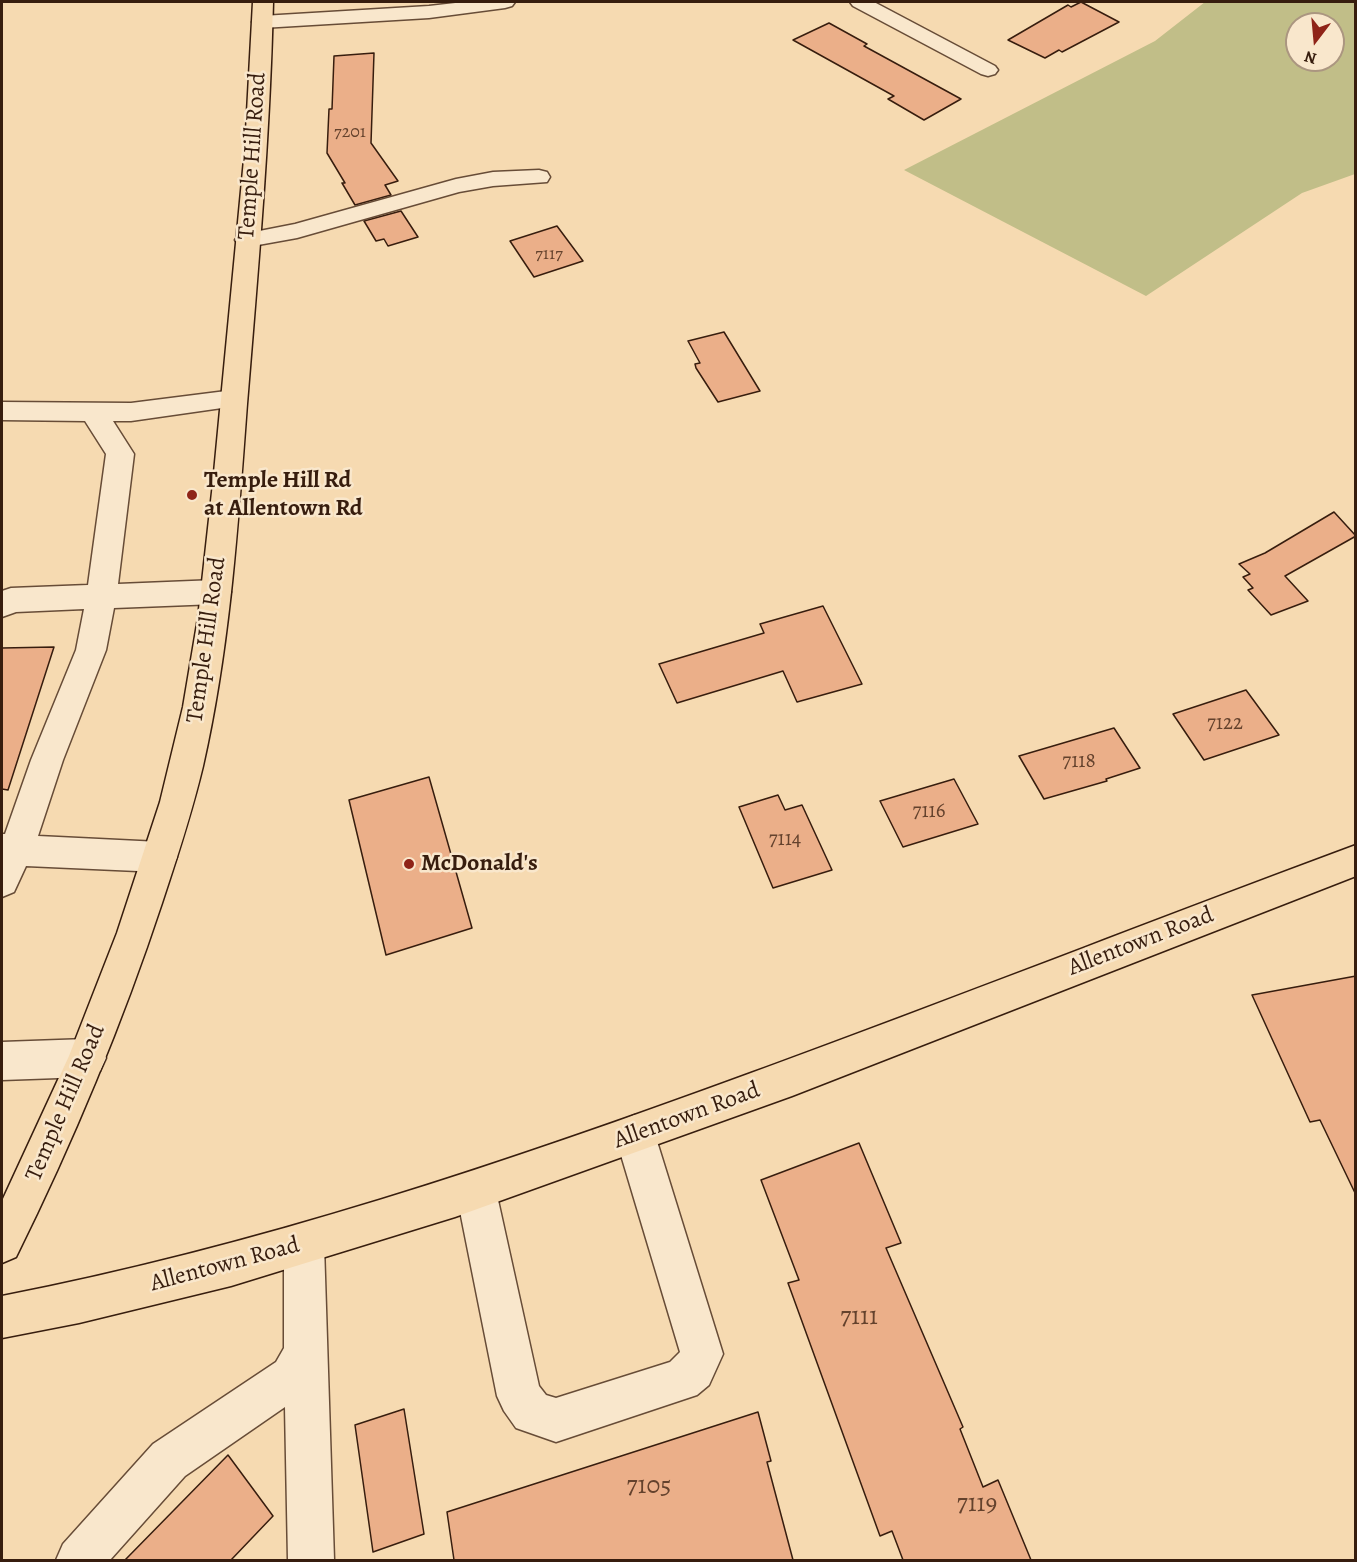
<!DOCTYPE html>
<html>
<head>
<meta charset="utf-8">
<style>
  body { margin:0 }
  #map { position:relative; width:1357px; height:1562px; overflow:hidden; background:#f6dab1; font-family:Alegreya,serif }
  canvas { display:block }
  .frame { position:absolute; inset:0; border:3px solid #371d0e; pointer-events:none }
  .north { position:absolute; left:1285px; top:12px; width:60px; height:60px; box-sizing:border-box; background:#f9e7cc; border:2px solid #ab9680; border-radius:50%; rotate:196deg; font-size:16px; font-weight:700; line-height:24px; text-align:center; color:#371d0e }
  .north::after { content:''; display:block; margin:auto; width:21px; height:27px; background:#8f2418; clip-path:polygon(50% 0,100% 100%,50% 72%,0 100%) }
</style>
</head>
<body>
<div id="map">
<canvas width="1357" height="1562"></canvas>
<div class="frame"></div>
<div class="north">N</div>
</div>
<script>
const c = document.querySelector('canvas').getContext('2d');
c.lineJoin = 'round';
function fill(path, color) { c.fillStyle = color; c.fill(path, 'evenodd'); }
function trace(path, color, width, dash) { c.strokeStyle = color; c.lineWidth = width; c.lineCap = dash ? 'butt' : 'round'; c.setLineDash(dash || []); c.stroke(path); }
function label(font, color, halo, rows, align = 'center') {
  c.font = font + ' Alegreya,serif'; c.lineWidth = 5; c.setLineDash([]); c.textBaseline = 'middle'; c.strokeStyle = halo; c.fillStyle = color; for (const [text, x, y, turn = 0] of rows) {
    c.save(); c.translate(x, y); c.rotate((+turn || 0) * Math.PI / 180); c.textAlign = isNaN(turn) ? turn : align; if (halo) c.strokeText(text, 0, 0); c.fillText(text, 0, 0); c.restore();
  }
}
fill(new Path2D(`
  M1205,2h150v172l-53,19 -156,103 -242,-126 251,-129zM1297,24h36v36h-36z`), '#c1be88');
const building = new Path2D(`
  M1081,2l38,20 -57,30 -3,-2 -14,8 -37,-18 60,-35 3,2z
  M829,23l38,21 -3,2 97,53 -37,21 -36,-21 6,-3 -101,-56z
  M374,53l-3,90 27,38 -13,4 6,10 -36,10 -13,-22h3l-18,-30 2,-44h3l2,-53z
  M401,211l17,26 -30,9 -4,-7 -8,2 -12,-20z
  M557,226l26,35 -49,16 -24,-36z
  M724,332l36,59 -42,11 -22,-34 -1,-4 5,-1 -12,-22z
  M1334,512l22,24 -71,40 23,25 -37,14 -23,-25 5,-2 -10,-11 7,-3 -11,-10 26,-11z
  M823,606l39,78 -65,18 -14,-31 -106,32 -18,-39 105,-31 -4,-9z
  M54,647l-46,143 -6,-1v-141z
  M1246,690l33,45 -75,25 -31,-46z
  M1114,728l26,40 -34,11 1,2 -63,18 -25,-43z
  M429,777l43,151 -86,27 -37,-155z
  M954,779l24,45 -75,23 -23,-46z
  M778,795l7,15 17,-5 30,65 -59,18 -34,-81z
  M1356,976v219l-36,-75 -10,2 -58,-127z
  M859,1143l42,100 -15,5 77,179 -3,2 23,58 15,-7 33,80h-128l-11,-29 -12,5 -92,-253 11,-3 -38,-100z
  M404,1409l20,125 -51,18 -18,-127z
  M758,1412l13,49 -4,1 26,98h-339l-7,-48z
  M228,1455l45,61 -42,44h-106z`);
fill(building, '#ebaf89');
trace(building, '#371d0e', 1.5);
const minor = new Path2D(`
  M464,2h51l-3,4 -7,2 -76,10 -167,10 -7,-2 -3,-4 3,-4 7,-2 167,-10z
  M850,2h24l121,64 3,4 -3,4 -7,2 -7,-2 -128,-68z
  M539,170l8,2 3,5 -3,5 -54,4 -34,6 -162,46 -50,9 -8,-2 -4,-5 4,-5 56,-11 161,-45 37,-7z
  M234,390l9,3 4,6 -4,6 -112,16h-18l21,33 -16,130 98,-4 11,4 4,8 -4,8 -11,4 -102,4 -8,42 -43,110 -25,76 122,6 12,4 5,11 -5,11 -12,4 -134,-6 -12,26 -12,5v-63h3l26,-74 45,-110 8,-41 -68,3 -14,5v-26l9,-3 77,-3 18,-131 -21,-33 -83,-1v-18l129,1z
  M87,1039l13,6 6,13 -6,13 -13,6 -85,3v-38z
  M635,1115l14,6 6,14 68,219 -14,31 -12,10 -141,47 -40,-14 -12,-17 -7,-15 -41,-205 6,-14 14,-6 14,6 6,14 43,195 7,9 10,3 114,-36 10,-10 -65,-217 6,-14z
  M304,1225l14,6 6,14 10,315h-46l-3,-153 -100,69 -75,84h-54l7,-16 90,-100 123,-82 8,-14v-103l6,-14z`);
const major = new Path2D(`
  M253,2h20c-3,134 -15,268 -26,402 -9,121 -17,243 -44,362 -11,46 -26,92 -41,137 -40,121 -89,239 -146,354l-14,6v-62l67,-145 48,-123 43,-131 23,-95 15,-89 15,-135 32,-334z
  M1356,845v31l-564,220 -337,121 -224,69 -152,37 -77,15v-42c257,-50 504,-133 749,-223 202,-74 403,-153 605,-228z`);
trace(minor, '#674c37', 3);
trace(major, '#371d0e', 3);
fill(minor, '#f9e7cc');
fill(major, '#f6dab1');
for (const [x, y, r, color] of [
  [192,495,6,"#8f2418"],
  [409,864,6,"#8f2418"]
]) { const dot = new Path2D(); dot.arc(x, y, r, 0, 2 * Math.PI); c.fillStyle = color; c.fill(dot); trace(dot, '#f9e7cc', 2); }
label('18px', '#64422d', null, [
  ["7201",350,133],
  ["7117",549,255]
]);
label('21px', '#64422d', null, [
  ["7122",1225,724],
  ["7118",1079,762],
  ["7116",929,812],
  ["7114",785,840]
]);
label('24px', '#371d0e', '#f9e7cc', [
  ["Temple Hill Road",253,156,-86],
  ["Temple Hill Road",207,640,-82],
  ["Allentown Road",1141,942,-21],
  ["Temple Hill Road",66,1103,-67],
  ["Allentown Road",687,1116,-20],
  ["Allentown Road",225,1265,-15]
]);
label('bold 24px', '#371d0e', '#f9e7cc', [
  ["Temple Hill Rd",204,481],
  ["at Allentown Rd",204,509],
  ["McDonald's",421,864]
], 'left');
label('26px', '#64422d', null, [
  ["7111",859,1318],
  ["7105",649,1487],
  ["7119",977,1505]
]);
</script>
</body>
</html>
